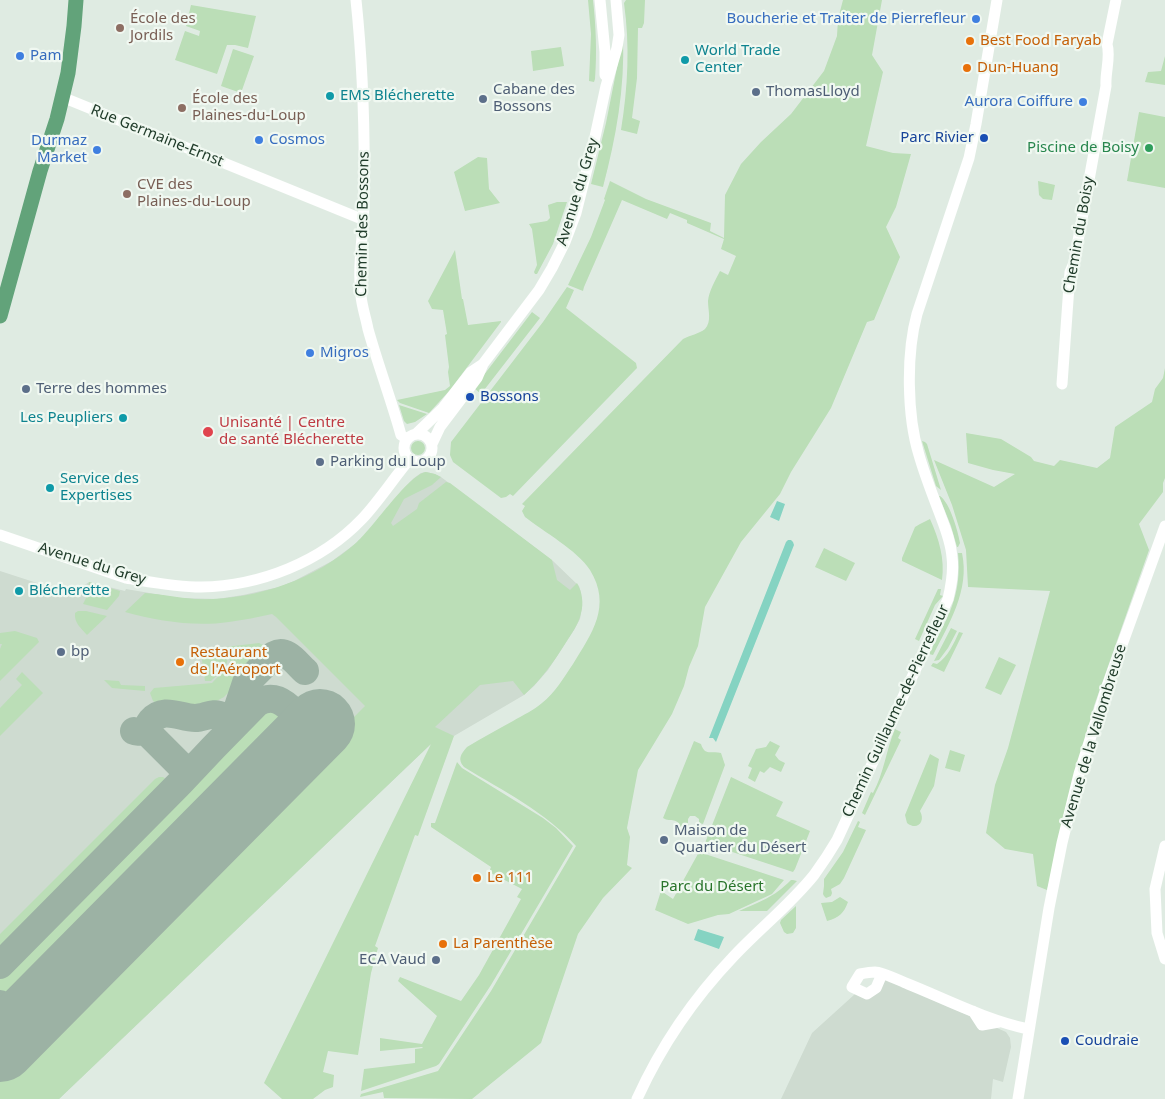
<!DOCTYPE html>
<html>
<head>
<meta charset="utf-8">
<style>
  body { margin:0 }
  canvas { display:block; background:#dfebe2 }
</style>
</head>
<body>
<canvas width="1165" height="1099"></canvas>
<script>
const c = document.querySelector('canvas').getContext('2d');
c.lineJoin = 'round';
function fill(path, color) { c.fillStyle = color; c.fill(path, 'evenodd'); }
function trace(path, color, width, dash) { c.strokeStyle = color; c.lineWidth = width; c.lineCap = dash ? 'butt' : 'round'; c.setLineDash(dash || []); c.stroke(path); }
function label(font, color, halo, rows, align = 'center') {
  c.font = font + ' "Noto Sans",sans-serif'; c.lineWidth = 4.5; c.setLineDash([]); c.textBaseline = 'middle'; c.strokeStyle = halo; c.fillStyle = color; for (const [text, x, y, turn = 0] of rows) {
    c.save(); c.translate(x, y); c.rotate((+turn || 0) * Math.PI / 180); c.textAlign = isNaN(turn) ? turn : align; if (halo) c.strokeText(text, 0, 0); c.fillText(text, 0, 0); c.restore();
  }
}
fill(new Path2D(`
  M426,472l9,2 6,3 112,84 26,25 2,6 1,15 -2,12 -6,11 -26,40 -14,16 -10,9 -70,41 -22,7 -373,356h-59v-528l71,23 18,-12 36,9 1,-2 53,9 38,1 26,-4 36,-8 15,-6 38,-20 23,-17 11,-10 37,-45 11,-11 7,-5z
  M886,979l120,53 4,6 1,9 -8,35 -10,-3 -2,20h-210l31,-66 43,-39z`), '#cedbd0');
fill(new Path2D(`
  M588,0h5c3,27 4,53 2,79l-1,3 -5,-1 2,-47z
  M626,0h19l-1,23 -2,5h-4l-1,50 -5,40 8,3 -3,13 -16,-4c7,-43 9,-84 3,-127z
  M843,0h39l-10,55 11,17 -17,74 27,7 18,1 -15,53 -10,20 14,30 -26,63 -7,2 -36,86 -40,64 -11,22 -39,48 -36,65 -7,39 -9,21 -5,19 -12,28 -34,56 -11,58 3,9 -3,28 5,3 -29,30 -25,36 -37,109 -69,56 -88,-1 -1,-6 -23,5 1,-3 77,-23 53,-80 85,-145c-30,-34 -73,-55 -112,-79 -7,-8 -3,-13 3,-20 15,-9 31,-18 46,-26 10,-6 21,-11 29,-18 13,-10 22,-26 31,-39 19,-31 39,-58 17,-94 -13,-20 -46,-38 -65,-53l-3,-6 3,-5 -3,-2 161,-165c7,-4 16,-5 22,-10 7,-8 3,-18 3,-28 1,-10 7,-20 12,-30l8,4 8,-19 -15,-7 3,-10 -37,-16v-3l-17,-7 -3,6 -45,-19 -38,87 -1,4 -15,-6 23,-48 14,-37 -1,-1 6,-18 36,18 65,24 -1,8 14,7 1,-43 16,-31 20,-22 30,-28 33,-43 13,-35 1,-17z
  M191,5l65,11 -8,32 -13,-3h-8l-10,29 -42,-14 10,-29 14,5 1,-5 -14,-5z
  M623,37c2,51 -7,101 -20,150l-12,-3 15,-61z
  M561,47l3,19 -31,5 -2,-20z
  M233,49l21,7 -13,37 -20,-7z
  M1165,56v29l-20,-3 3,-10 13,-1z
  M1139,112l26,5v71l-38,-7z
  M478,157l9,1 2,31 11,14 -35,8 -11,-39z
  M1038,181l17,4 -3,15 -9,-1 -4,-4z
  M557,202h10l-14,42 -16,30h-2l-1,-2 3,-7 -5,-36 -3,-5 18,-3 3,-3 -2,-13z
  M455,250l7,49h1l5,26 33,-4v1l-51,68 -21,23 -29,-10 -3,-3 48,-10 5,-4 -2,-14 1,-5 -4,-32 2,-1 -4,-24 -11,-1 -4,-8z
  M567,287l7,3 -8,18 70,55 1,5 -124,128 -3,-2 -4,3 -5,1 -48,-36 -3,-7 1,-13 92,-120z
  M532,312l8,6 -59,76 -7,-6z
  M1165,368v110l-2,5v9l-24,32 10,26 -55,156 -20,88 -27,96 -10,-4 -4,-32 -28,-5 -19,-16 9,-48 13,-37 42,-157 -82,-4 -2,-37 -14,-45 -18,-45 60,27 21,-13 -22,-4 -25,-7 -2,-30 35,6 30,18 3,4 20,5 6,-6 37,8 13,-10 5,-31 37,-25 3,-13 8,-11z
  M399,405l28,9 -12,8 -8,2 -3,-3z
  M411 448a7 7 0 1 1 14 0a7 7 0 1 1-14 0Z
  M922,441l3,1 2,2 14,46 -5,-4z
  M426,472l9,2 6,3 -9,8 -28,14 -13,24 2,3 24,-17 2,-6 27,-21 4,1 102,77 5,20 13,10 7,-7c5,9 7,20 4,30 -2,11 -10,21 -16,31 -12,19 -24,36 -41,51l-11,-14 -33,4 -45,42 19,9 -36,100 -3,-1 -40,111 3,2 -7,25 -13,82 -30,-4 -5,21 11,3 -1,12 -8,3 -12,9h-31l-18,-16 167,-339 -372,355h-59v-26l365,-367 -89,-89 -4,-3c-14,3 -28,6 -43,8 -35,5 -71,-1 -104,-10l20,-19c17,1 33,5 50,6 57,2 119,-18 162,-57 16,-14 52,-68 69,-70z
  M939,496h1c10,7 18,35 20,47l-2,4h-1l-6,-21z
  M930,519c9,20 15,40 12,61l-40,-19v-3l13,-31 5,-3z
  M824,548l31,15 -9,18 -31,-14z
  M958,553h4c8,37 -13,71 -29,102l-4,-1c19,-37 33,-58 29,-101z
  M89,582l31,9 -1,5 -12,14 -24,-6 5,-10z
  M938,589h3l-1,6 3,1 -8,9 -16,36 -4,-2z
  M78,611h8l21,5 -20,19c-6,-7 -13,-12 -12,-22z
  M951,628l6,3 -9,17 -9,12 -5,1z
  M15,631l22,7 2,4 -39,39v-32l2,-5h-2v-11z
  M959,632l4,1 -19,39 -13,-6 2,-3 4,1c11,-7 17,-21 22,-32z
  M259,643l4,2 6,7 -45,45 -28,15 -38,-8 -5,-3 -3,-8 4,-5 58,-5 16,-17 2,-5 -1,-5 -7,-5 -5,-1v-2z
  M209,652v1h4l1,2h1l1,-3c24,5 4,20 -5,29h-6l-4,-28z
  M999,657l17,8 -15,30 -16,-7z
  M22,672l21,21 -43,43v-28l22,-23 -6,-6z
  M104,680l15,1 2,4 24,1v5l-33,-3z
  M269,707c17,0 25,15 14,29l-258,260c-9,7 -17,6 -25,-1v-21l1,-2 258,-260z
  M895,729l6,3 -3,6 3,2 -36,75 -3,-2 9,-21 2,1c11,-20 13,-43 22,-64z
  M694,741l7,3c4,13 11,6 20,9l4,12 -22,59 -4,-1v-4l-4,-3h-5l-2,3v5l3,3h5l2,-3 4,2 -4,8 -3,2 -14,-7c-3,-13 -10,-6 -18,-11z
  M770,741l10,5 -5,9 4,5 6,3 -4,9 -11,-5 -6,6 -4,-2 -5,11 -7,-4 4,-10 -4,-2 8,-17 10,-2z
  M950,750l15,5 -5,17 -15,-4z
  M930,754l9,5 -5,27 -14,25c6,11 -3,20 -13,12l-2,-8z
  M457,762l5,6 81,50 13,10 17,18 -82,139 -52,79 -3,2 -75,25 3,-22 51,-6v-14l8,-1 -1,-1 -42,4v-13l42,6 15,-28 -39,-35 2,-4 61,24 18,-26 42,-76 -4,-2 5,-8 -33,-17 2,-5 -60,-40v-4h4z
  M159,777h4c5,3 6,7 3,13l-166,166v-22l155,-155z
  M731,777l52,25 -7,14 34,15 -15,38 -2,3 -88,-29z
  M858,821l2,1 -2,5 8,3 -22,48 -4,6 -9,5 1,4 -1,3 -5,2 -2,-2 -1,-2 1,-8v-7l19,-27z
  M699,852l85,28 -12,14 -43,20 -11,1 -30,9 -33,-14 6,-19 12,8z
  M791,880h2l4,1 -30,30h-28c22,-10 34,-13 52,-31z
  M840,897l8,5c-4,11 -9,16 -21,19l-6,-18 11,-1z
  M796,906v22l-3,5 -6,1 -3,-2 -4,-9 1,-3z`), '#bbdeb7');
fill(new Path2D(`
  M777,501l8,3 -6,17 -9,-4z
  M788,540h3l2,2 1,3 -78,197 -3,-4h-4l77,-196z
  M698,929l26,8 -5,12 -25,-9z`), '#85d3c2');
trace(new Path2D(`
  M232,725l14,-42 28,-28c13,-7 22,8 31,16
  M134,731c4,2 8,-1 13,1l34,34 8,2 8,-3
  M150,735c-3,-5 -3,-9 1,-14 13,-15 29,-3 44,-3 10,0 18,-7 27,-2 5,3 8,7 8,12l-2,4
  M0,965l180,-182 33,-35 44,-45c16,-10 27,-1 38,10 4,4 9,11 9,17 1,6 -4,13 -7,18
  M0,1004c16,12 32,7 46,-4
  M0,1005c12,14 10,27 0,41`), '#9cb2a4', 28);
trace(new Path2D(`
  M0,1047l320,-323`), '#9cb2a4', 70);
trace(new Path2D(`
  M356,0c7,67 9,134 8,201 0,31 -7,64 -3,95 1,11 5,22 7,33 10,36 23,70 33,106l6,4
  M600,0l5,52v23
  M62,97l302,123
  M1062,384l8,-112 4,-9 32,-177c-1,-14 5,-29 1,-42l9,-44
  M404 448a14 14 0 1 1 28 0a14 14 0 1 1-28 0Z
  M416,434l27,-26 28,-36 12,-8
  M432,444l8,-17 37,-49 6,-14 56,-74 13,-22 13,-26 11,-29 19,-76 11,-51 11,-38 2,-13 -3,-35
  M0,535l126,43c25,4 50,9 75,9 59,-1 120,-25 161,-68 17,-18 31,-40 47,-59
  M1165,846l-10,43 2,44 8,26
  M882,974l-6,14 -9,6 -15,-7 8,-13c5,-1 10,-2 15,-2 8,0 25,9 33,12 40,16 78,36 120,45
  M973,1011l9,14 17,-3
  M637,1099c24,-53 56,-100 96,-142 26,-28 57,-52 81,-82 8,-11 16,-23 23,-35l111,-241c3,-13 6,-27 4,-42 -1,-14 -6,-27 -11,-40 -8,-21 -16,-41 -22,-62 -12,-39 -13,-101 -2,-141l52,-156 7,-34 21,-124
  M1018,1099l31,-191 13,-65 17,-69 27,-85 59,-163`), '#fff', 11);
trace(new Path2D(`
  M0,316l40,-145 17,-52 11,-46 6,-47 2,-26`), '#62a37a', 15);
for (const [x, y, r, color] of [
  [976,19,5,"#3f7fe0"],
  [120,28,5,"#8d6e63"],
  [970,41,5,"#e8710a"],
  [20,56,5,"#3f7fe0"],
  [685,60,5,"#0f9aa8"],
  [967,68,5,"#e8710a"],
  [756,92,5,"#5c6f8a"],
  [330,96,5,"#0f9aa8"],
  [483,99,5,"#5c6f8a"],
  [1083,102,5,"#3f7fe0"],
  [182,108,5,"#8d6e63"],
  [984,138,5,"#1a4fb4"],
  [259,140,5,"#3f7fe0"],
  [1149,148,5,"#2e9e5b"],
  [97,150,5,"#3f7fe0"],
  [127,194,5,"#8d6e63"],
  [310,353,5,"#3f7fe0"],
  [26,389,5,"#5c6f8a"],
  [470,397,5,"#1a4fb4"],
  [123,418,5,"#0f9aa8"],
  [208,432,6,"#e0444e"],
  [320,462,5,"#5c6f8a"],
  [50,488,5,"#0f9aa8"],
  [19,591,5,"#0f9aa8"],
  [61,652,5,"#5c6f8a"],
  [180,662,5,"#e8710a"],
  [664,840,5,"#5c6f8a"],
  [477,878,5,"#e8710a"],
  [443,944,5,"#e8710a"],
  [436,960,5,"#5c6f8a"],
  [1065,1041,5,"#1a4fb4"]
]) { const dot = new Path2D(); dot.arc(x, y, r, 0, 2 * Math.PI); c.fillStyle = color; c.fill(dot); trace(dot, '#f0f8f1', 2); }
label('15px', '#785e54', '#f0f8f1', [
  ["École des",130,19],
  ["Jordils",130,36],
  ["École des",192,99],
  ["Plaines-du-Loup",192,116],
  ["CVE des",137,185],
  ["Plaines-du-Loup",137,202]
], 'left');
label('15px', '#366cbe', '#f0f8f1', [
  ["Boucherie et Traiter de Pierrefleur",966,19],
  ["Pam",30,56,"left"],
  ["Aurora Coiffure",1073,102],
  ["Cosmos",269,140,"left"],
  ["Durmaz",87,141],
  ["Market",87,158],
  ["Migros",320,353,"left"]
], 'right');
label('15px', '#c56008', '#f0f8f1', [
  ["Best Food Faryab",980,41],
  ["Dun-Huang",977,68],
  ["Restaurant",190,653],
  ["de l'Aéroport",190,670],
  ["Le 111",487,878],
  ["La Parenthèse",453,944]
], 'left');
label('15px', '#0d838f', '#f0f8f1', [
  ["World Trade",695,51],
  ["Center",695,68],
  ["EMS Blécherette",340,96],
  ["Les Peupliers",113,418,"right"],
  ["Service des",60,479],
  ["Expertises",60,496],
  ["Blécherette",29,591]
], 'left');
label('15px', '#4e5e75', '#f0f8f1', [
  ["Cabane des",493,90],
  ["Bossons",493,107],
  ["ThomasLloyd",766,92],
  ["Terre des hommes",36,389],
  ["Parking du Loup",330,462],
  ["bp",71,652],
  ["Maison de",674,831],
  ["Quartier du Désert",674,848],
  ["ECA Vaud",426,960,"right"]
], 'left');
label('15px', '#203c2a', '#f0f8f1', [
  ["Rue Germaine-Ernst",157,136,22],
  ["Avenue du Grey",578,192,-73],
  ["Chemin des Bossons",363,224,-89],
  ["Chemin du Boisy",1079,235,-80],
  ["Avenue du Grey",92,564,17],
  ["Chemin Guillaume-de-Pierrefleur",896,711,-65],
  ["Avenue de la Vallombreuse",1094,736,-73]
]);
label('15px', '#164399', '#f0f8f1', [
  ["Parc Rivier",974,138,"right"],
  ["Bossons",480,397],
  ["Coudraie",1075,1041]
], 'left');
label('15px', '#27864d', '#f0f8f1', [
  ["Piscine de Boisy",1139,148]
], 'right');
label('15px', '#be3a42', '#f0f8f1', [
  ["Unisanté | Centre",219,423],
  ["de santé Blécherette",219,440]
], 'left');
label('15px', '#28742a', '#f0f8f1', [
  ["Parc du Désert",712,887]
]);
</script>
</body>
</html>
